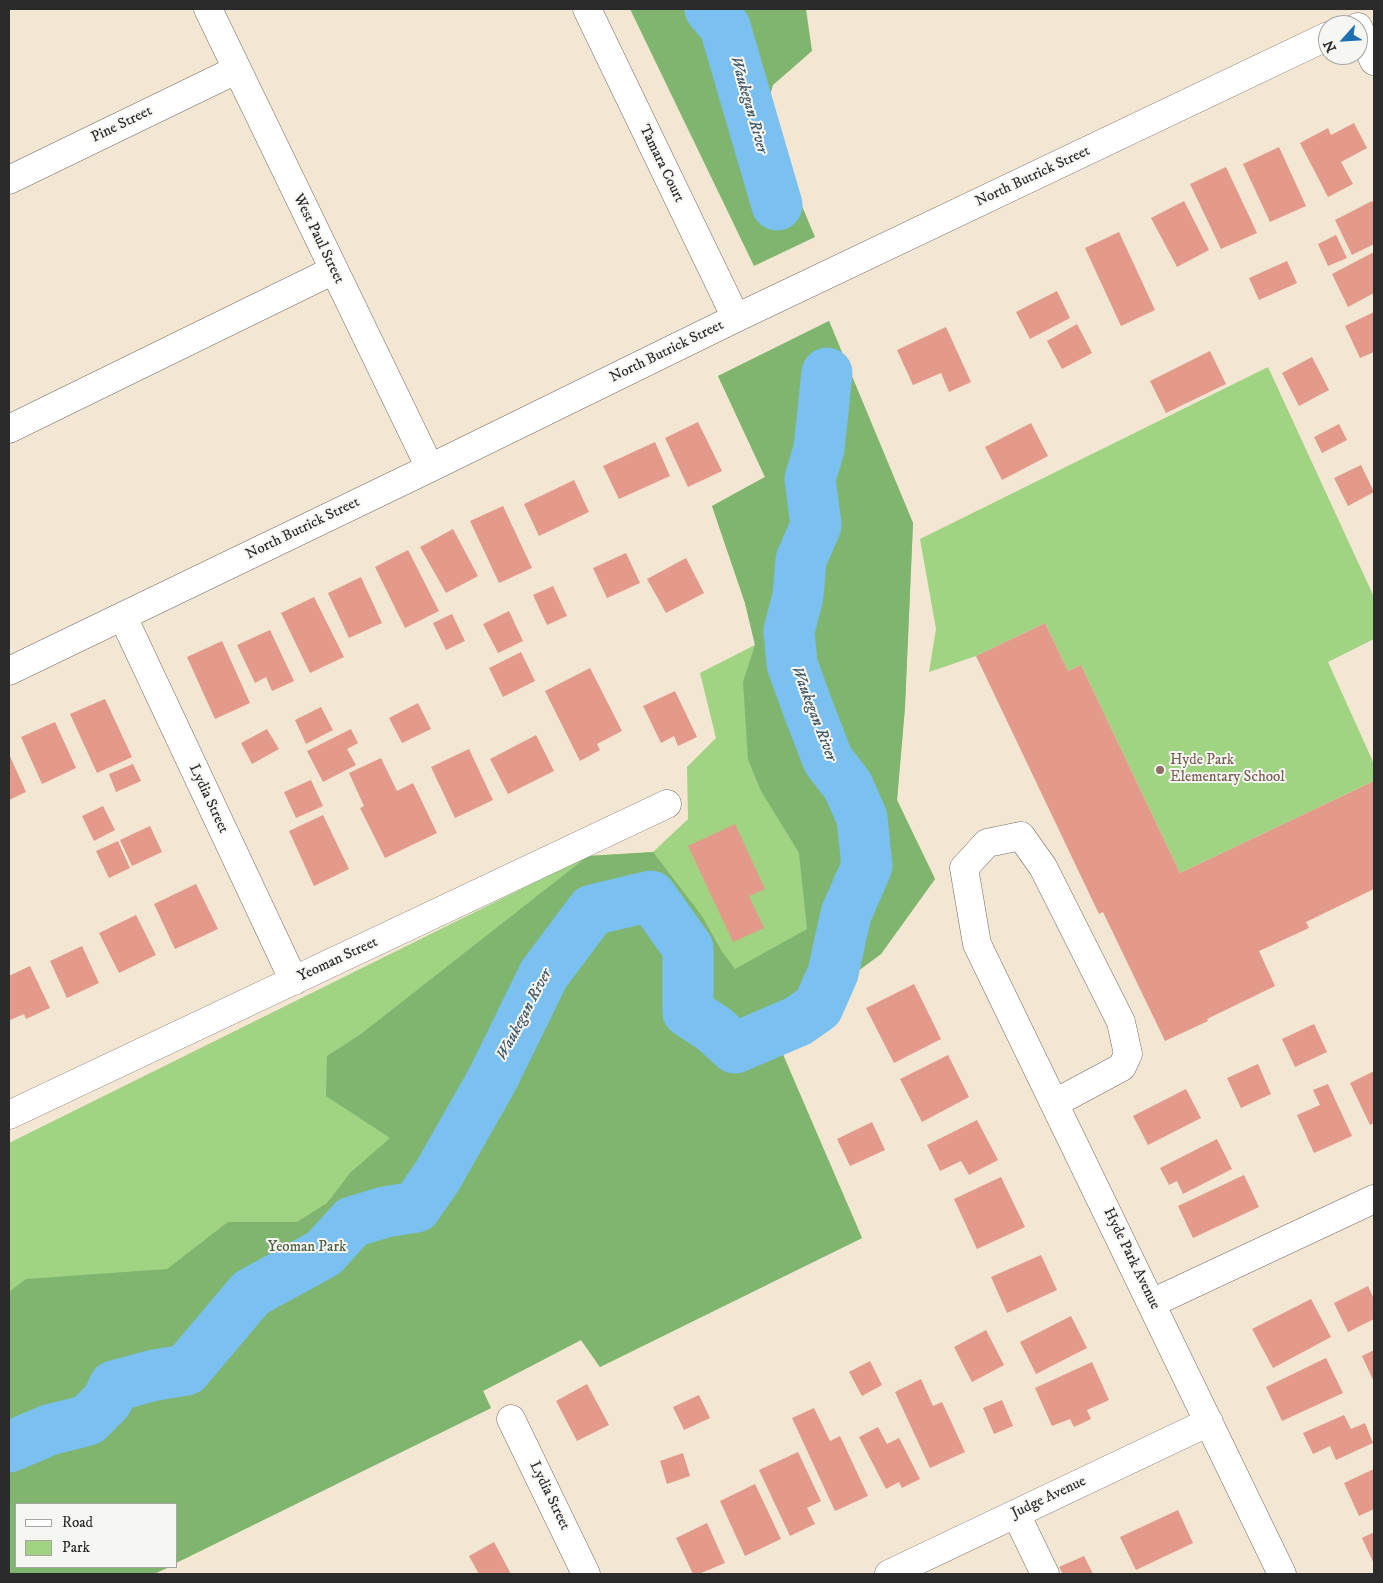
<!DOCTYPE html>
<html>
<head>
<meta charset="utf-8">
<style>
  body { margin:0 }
  #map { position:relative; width:1383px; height:1583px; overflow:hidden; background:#f3e6d2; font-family:"IM FELL DW Pica",serif }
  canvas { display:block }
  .frame { position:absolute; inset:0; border:10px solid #2b2b2b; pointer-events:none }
  .legend { position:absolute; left:15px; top:1503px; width:162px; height:65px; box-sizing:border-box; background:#f6f6f2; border:1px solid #a5a5a2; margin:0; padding:6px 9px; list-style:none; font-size:15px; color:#2b2b2b }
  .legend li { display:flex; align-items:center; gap:10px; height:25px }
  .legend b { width:25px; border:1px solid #a5a5a2 }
  .north { position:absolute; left:1318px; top:15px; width:50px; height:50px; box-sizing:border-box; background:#f6f6f2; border:1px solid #a5a5a2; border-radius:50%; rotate:244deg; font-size:14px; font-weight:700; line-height:20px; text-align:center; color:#2b2b2b }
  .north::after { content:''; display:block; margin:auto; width:18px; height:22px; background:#1f6fb2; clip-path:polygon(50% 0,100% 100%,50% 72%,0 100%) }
</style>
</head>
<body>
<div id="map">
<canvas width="1383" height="1583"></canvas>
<div class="frame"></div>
<ul class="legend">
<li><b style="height:6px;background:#fff"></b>Road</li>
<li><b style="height:14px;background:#a0d382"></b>Park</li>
</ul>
<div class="north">N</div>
</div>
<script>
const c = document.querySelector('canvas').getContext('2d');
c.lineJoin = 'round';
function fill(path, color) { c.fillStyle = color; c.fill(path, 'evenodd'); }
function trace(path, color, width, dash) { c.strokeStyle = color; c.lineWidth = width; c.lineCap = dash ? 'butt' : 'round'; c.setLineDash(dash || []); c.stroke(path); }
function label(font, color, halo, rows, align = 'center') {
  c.font = font + ' "IM FELL DW Pica",serif'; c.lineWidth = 4; c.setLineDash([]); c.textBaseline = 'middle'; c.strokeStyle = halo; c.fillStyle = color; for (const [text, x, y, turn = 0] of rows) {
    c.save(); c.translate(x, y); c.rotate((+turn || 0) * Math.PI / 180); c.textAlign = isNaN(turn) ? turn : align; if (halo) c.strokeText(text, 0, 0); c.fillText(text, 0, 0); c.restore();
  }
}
fill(new Path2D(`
  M829,321l84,202 -8,184 -8,93 38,79 -54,75 -42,31 -9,21 -52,37 84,195 -262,129 -19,-27 -98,51 8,17 -315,155v-59h-160v63h153l-15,7h-145v-431l579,-287 65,-4 35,-33 -1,-52 29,-29 -16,-65 55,-28 -10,-42 -33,-97 53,-29 -47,-101z
  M1268,367l106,230v42l-46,23 46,102v17l-194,92 -99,-208 -13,6 -23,-48 -69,33 -47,16 7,-43 -16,-90z`), '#a0d382');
fill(new Path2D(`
  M630,9h176l6,42 -39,34 -9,31 51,121 -61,29z
  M829,321l84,202 -8,184 -8,93 38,79 -54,75 -42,31 -9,21 -52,37 84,195 -262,129 -19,-27 -98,51 8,17 -315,155v-59h-160v63h153l-15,7h-145v-282l17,-13 141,-10 61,-47h69l30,-19 23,-30 40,-35 -64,-42 1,-40 34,-22 227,-178 65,-4 49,64 19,34 14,19 72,-40 -8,-76 -38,-62 -13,-31 -5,-78 12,-37 -10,-42 -33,-97 53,-29 -47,-101z`), '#80b570');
trace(new Path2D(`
  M710,9l15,18 52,178
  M9,1447l40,-17 39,-10 19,-19 7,-15 41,-11 31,-5 65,-77 73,-40 28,-31 33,-10 31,-5 22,-32 54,-95 52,-106 48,-64 59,-14 37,52v64l26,17 21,19 63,-27 20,-14 15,-34 13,-59 21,-48 -5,-48 -14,-32 -20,-26 -19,-49 -17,-47 -3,-33 9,-35 3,-36 15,-35 -6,-46 9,-30 8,-76`), '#7ac0f1', 51);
fill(new Path2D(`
  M1354,123l13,25 -26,14 12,22 -25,13 -28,-54 28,-15 3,7z
  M1279,147l27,59 -36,16 -27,-58z
  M1226,167l31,66 -36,16 -31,-65z
  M1184,201l25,49 -32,17 -26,-49z
  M1372,201l2,3v40l-22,11 -17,-35z
  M1119,232l36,78 -34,16 -36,-78z
  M1336,235l11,23 -19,8 -10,-22z
  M1374,252v41l-26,14 -16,-33z
  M1287,261l10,22 -38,17 -10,-22z
  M1057,291l13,27 -40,21 -14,-27z
  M1374,312v40l-14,6 -15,-32z
  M1077,324l15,29 -30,16 -15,-28z
  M946,327l25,55 -22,10 -8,-19 -28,12 -16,-35z
  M1210,351l16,33 -60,29 -16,-32z
  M1312,357l17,33 -30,16 -17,-33z
  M698,422l24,49 -34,16 -23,-49z
  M1031,423l17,33 -46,24 -17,-33z
  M1339,424l8,16 -25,13 -8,-16z
  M655,442l15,34 -51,23 -16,-33z
  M1361,465l13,27 -26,14 -14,-28z
  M574,480l15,32 -50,24 -15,-32z
  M503,506l29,62 -33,15 -29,-62z
  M453,529l25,47 -32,17 -26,-46z
  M408,550l31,61 -34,17 -30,-61z
  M626,553l14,30 -33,15 -14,-30z
  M686,558l18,35 -38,20 -19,-34z
  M361,577l21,46 -33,15 -21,-45z
  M553,586l14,30 -20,9 -14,-30z
  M314,597l30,60 -34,16 -29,-60z
  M509,611l14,30 -25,12 -15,-29z
  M452,614l13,27 -19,9 -13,-27z
  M1045,623l23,48 13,-6 99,208 194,-92v108l-68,33 3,6 -50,23 16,35 -68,33 1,2 -43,20 -62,-129 -4,2 -123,-258z
  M270,630l24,51 -22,10 -6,-14 -11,6 -18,-38z
  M222,641l28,62 -35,16 -28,-62z
  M521,652l14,29 -32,16 -14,-29z
  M590,668l32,63 -25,13 3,6 -20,11 -35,-70z
  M675,691l22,46 -19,9 -4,-10 -13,7 -18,-37z
  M105,699l27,58 -35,16 -27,-59z
  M418,703l13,26 -29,14 -13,-25z
  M321,707l12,23 -27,14 -11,-24z
  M55,722l21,46 -34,16 -21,-47z
  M267,729l12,20 -27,15 -11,-21z
  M351,729l7,14 -11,6 9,16 -33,17 -16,-31z
  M536,735l18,36 -46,23 -18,-35z
  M469,749l24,51 -38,18 -24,-51z
  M9,754l17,38 -17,8z
  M381,758l16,33 16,-8 24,50 -52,25 -25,-50 4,-2 -15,-33z
  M133,764l8,17 -25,11 -7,-18z
  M311,780l12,26 -27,12 -12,-26z
  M103,806l12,24 -21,11 -12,-25z
  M323,815l26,54 -35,17 -25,-55z
  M735,824l30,65 -16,7 15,32 -31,14 -45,-96z
  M150,826l12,26 -30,14 -12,-26z
  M118,841l12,27 -21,10 -13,-27z
  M196,884l22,45 -43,20 -21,-45z
  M136,915l20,40 -37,18 -20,-40z
  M82,946l17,37 -32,15 -17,-37z
  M30,966l20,42 -24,11 -2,-5 -14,6 -1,-44z
  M914,984l27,55 -47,24 -28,-55z
  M1314,1024l13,28 -32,15 -13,-28z
  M948,1055l21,42 -47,25 -22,-43z
  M1258,1064l13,30 -30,14 -14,-30z
  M1374,1071v52l-4,2 -20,-42z
  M1328,1084l24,52 -38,17 -17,-38 23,-10 -7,-15z
  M1186,1089l15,29 -53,27 -15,-29z
  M977,1120l21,40 -29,15 -8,-14 -21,10 -13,-26z
  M872,1122l13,28 -35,16 -13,-27z
  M1217,1139l15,30 -49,25 -6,-13 -8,4 -9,-17z
  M1244,1175l15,32 -66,31 -15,-32z
  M1001,1177l24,50 -48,22 -23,-50z
  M1041,1255l16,35 -50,23 -16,-36z
  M1368,1286l6,13v20l-26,13 -14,-29z
  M1311,1299l20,38 -58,31 -21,-39z
  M1071,1316l16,32 -51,26 -16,-32z
  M986,1330l18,35 -32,17 -18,-35z
  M1374,1350v32l-12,-26z
  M1326,1358l17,35 -61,28 -16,-34z
  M870,1361l12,24 -20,11 -13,-24z
  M1092,1362l17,38 -22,10 4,9 -17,8 -4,-8 -18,7 -17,-38z
  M921,1379l12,27 9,-4 23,50 -35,16 -35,-76z
  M587,1384l22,41 -32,16 -21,-40z
  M699,1395l11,23 -26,12 -11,-23z
  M1002,1400l11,26 -19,8 -11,-26z
  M814,1408l16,33 10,-5 28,60 -33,15 -43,-93z
  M1344,1415l7,14 14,-6 8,20 -37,17 -6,-14 -17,8 -10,-21z
  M878,1427l9,17 12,-6 21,41 -18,9 -3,-6 -13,7 -27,-52z
  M798,1452l23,49 -14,7 8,16 -25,12 -31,-66z
  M683,1453l7,23 -23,8 -7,-23z
  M1374,1469v40l-15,7 -15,-33z
  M755,1484l26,55 -36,17 -25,-55z
  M1178,1510l15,33 -57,27 -16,-33z
  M707,1523l18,40 -26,11h-6l-17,-36z
  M1374,1532v32l-12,-26z
  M494,1542l17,32h-32l-10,-18z
  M1084,1556l9,18h-30l-4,-7z`), '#e39a8b');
const minor = new Path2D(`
  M208,9l222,459
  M587,9l149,309
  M1358,27l16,34
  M9,180l227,-110
  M9,429l325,-159
  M123,617l171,364
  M9,671l421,-203 306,-150 592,-282
  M1055,1103l67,-36 6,-13 -7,-32 -78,-155 -22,-31 -34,7 -23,25 13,76 305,630
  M9,1115l658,-311
  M1152,1303l222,-104
  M511,1419l75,155
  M1016,1514l29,60
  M889,1574l320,-152`);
trace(minor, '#716c65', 29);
trace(minor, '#fff', 28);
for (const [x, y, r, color] of [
  [1160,770,5,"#8d6e63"]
]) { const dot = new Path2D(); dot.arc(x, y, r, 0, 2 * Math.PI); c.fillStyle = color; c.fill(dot); trace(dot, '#f6f6f2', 2); }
label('15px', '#2b2b2b', '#f6f6f2', [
  ["Pine Street",122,125,-26],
  ["Tamara Court",661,164,64],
  ["North Butrick Street",1033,177,-25],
  ["West Paul Street",318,239,64],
  ["North Butrick Street",667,352,-26],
  ["North Butrick Street",303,529,-26],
  ["Lydia Street",208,799,65],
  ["Yeoman Street",338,960,-25],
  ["Hyde Park Avenue",1131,1259,64],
  ["Lydia Street",549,1496,64],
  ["Judge Avenue",1049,1498,-25]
]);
label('15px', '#785e54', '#f6f6f2', [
  ["Hyde Park",1170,761],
  ["Elementary School",1170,778]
], 'left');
label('15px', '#4e5d45', '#f6f6f2', [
  ["Yeoman Park",307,1248]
]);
label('italic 16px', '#435866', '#f6f6f2', [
  ["Waukegan River",748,105,74],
  ["Waukegan River",813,714,69],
  ["Waukegan River",525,1015,-62]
]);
</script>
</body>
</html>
